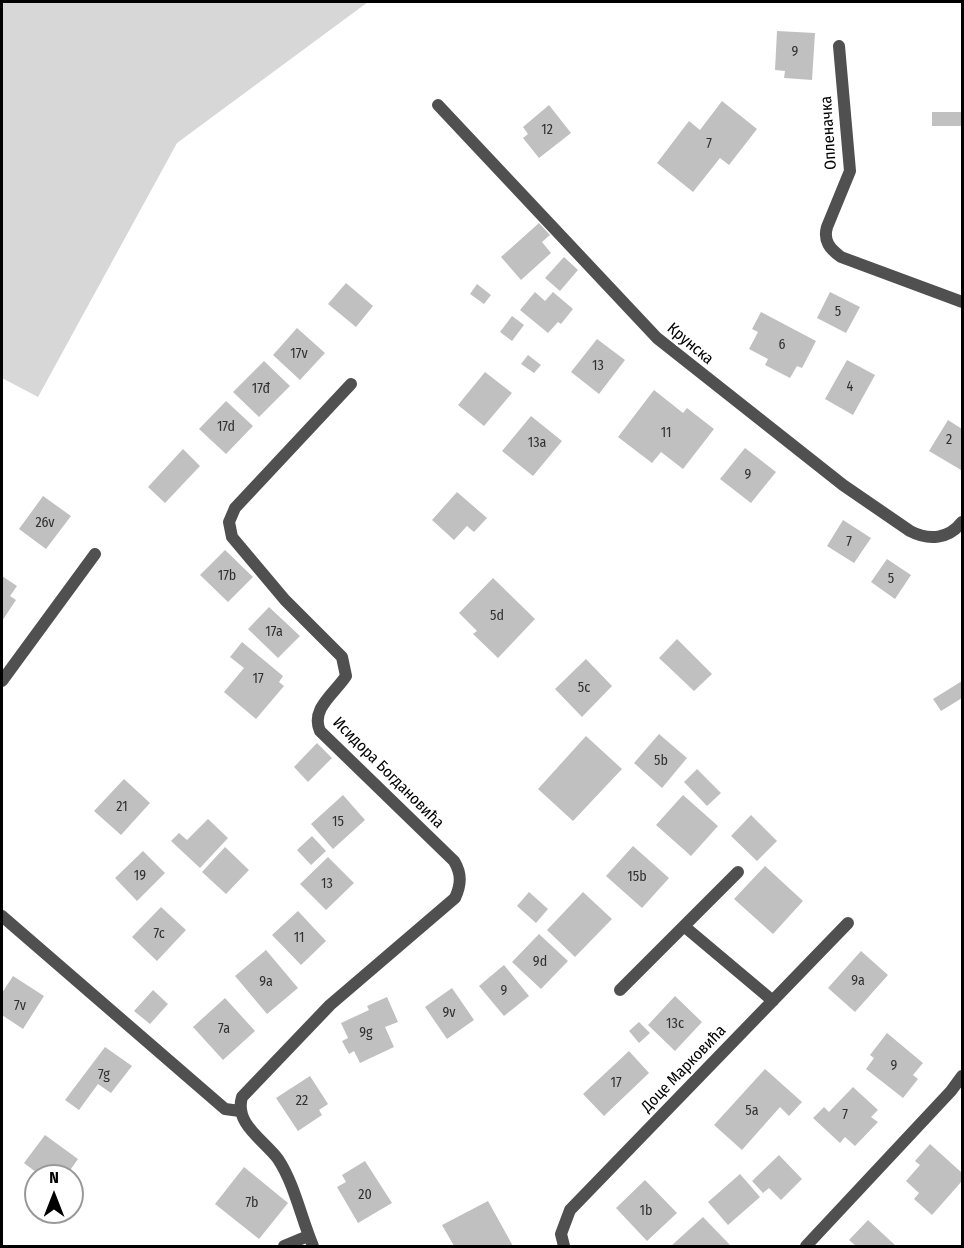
<!DOCTYPE html>
<html>
<head>
<meta charset="utf-8">
<style>
  body { margin:0 }
  #map { position:relative; width:964px; height:1248px; overflow:hidden; background:#fff; font-family:"Fira Sans Condensed",sans-serif }
  canvas { display:block }
  .frame { position:absolute; inset:0; border:3px solid #000; pointer-events:none }
  .north { position:absolute; left:24px; top:1164px; width:60px; height:60px; box-sizing:border-box; background:#fff; border:2px solid #999; border-radius:50%; rotate:0deg; font-size:16px; font-weight:700; line-height:24px; text-align:center; color:#000 }
  .north::after { content:''; display:block; margin:auto; width:21px; height:27px; background:#000; clip-path:polygon(50% 0,100% 100%,50% 72%,0 100%) }
</style>
</head>
<body>
<div id="map">
<canvas width="964" height="1248"></canvas>
<div class="frame"></div>
<div class="north">N</div>
</div>
<script>
const c = document.querySelector('canvas').getContext('2d');
c.lineJoin = 'round';
function fill(path, color) { c.fillStyle = color; c.fill(path, 'evenodd'); }
function trace(path, color, width, dash) { c.strokeStyle = color; c.lineWidth = width; c.lineCap = dash ? 'butt' : 'round'; c.setLineDash(dash || []); c.stroke(path); }
function label(font, color, halo, rows, align = 'center') {
  c.font = font + ' "Fira Sans Condensed",sans-serif'; c.lineWidth = 4.5; c.setLineDash([]); c.textBaseline = 'middle'; c.strokeStyle = halo; c.fillStyle = color; for (const [text, x, y, turn = 0] of rows) {
    c.save(); c.translate(x, y); c.rotate((+turn || 0) * Math.PI / 180); c.textAlign = isNaN(turn) ? turn : align; if (halo) c.strokeText(text, 0, 0); c.fillText(text, 0, 0); c.restore();
  }
}
fill(new Path2D(`
  M2,2h366l-191,141 -139,254 -36,-19z`), '#d7d7d7');
fill(new Path2D(`
  M777,31l38,2 -3,47 -28,-2 1,-7 -10,-1z
  M722,101l35,28 -28,36 -9,-7 -27,34 -36,-29 32,-42 11,9z
  M549,105l22,28 -32,25 -16,-20 5,-4 -5,-7z
  M932,112h30v14h-30z
  M539,223l11,12 -8,7 9,11 -30,27 -20,-23z
  M564,257l14,13 -18,21 -15,-13z
  M346,283l27,23 -17,21 -28,-23z
  M477,284l14,11 -7,9 -14,-10z
  M535,292l10,9 8,-9 20,17 -12,15 -3,-2 -10,11 -28,-23z
  M830,292l30,15 -14,26 -29,-15z
  M761,312l55,29 -14,27 -5,-2 -7,12 -25,-13 3,-6 -19,-10 9,-17 -6,-3z
  M512,316l12,9 -12,16 -12,-9z
  M297,328l28,25 -25,27 -27,-25z
  M597,339l28,21 -26,34 -28,-22z
  M528,355l13,10 -7,8 -13,-9z
  M847,360l28,15 -22,40 -28,-16z
  M264,361l26,25 -31,31 -26,-25z
  M485,372l27,21 -28,33 -26,-21z
  M654,390l29,23 4,-5 27,21 -31,40 -22,-17 -9,11 -34,-26z
  M226,401l27,25 -27,28 -27,-25z
  M531,416l31,25 -29,35 -31,-25z
  M948,420l14,9 -1,41 -32,-19z
  M745,448l31,24 -25,31 -31,-24z
  M183,449l17,17 -35,37 -17,-16z
  M457,492l30,26 -13,14 -7,-6 -13,14 -22,-20z
  M43,496l28,20 -25,33 -27,-20z
  M843,520l28,18 -17,25 -27,-17z
  M225,550l28,27 -25,25 -28,-27z
  M887,559l24,16 -16,24 -24,-17z
  M2,576l15,10 -7,10 6,4 -14,21z
  M493,578l42,41 -37,39 -25,-24 4,-3 -18,-18z
  M269,607l31,29 -22,22 -30,-29z
  M677,639l35,35 -18,17 -35,-33z
  M242,642l41,34 -4,6 5,4 -28,33 -32,-27 20,-24 -14,-11z
  M586,659l26,27 -30,31 -27,-28z
  M962,681v17l-21,13 -8,-12z
  M659,734l28,24 -25,30 -28,-25z
  M586,736l36,33 -49,52 -35,-32z
  M317,743l15,15 -24,24 -14,-15z
  M697,769l24,24 -14,13 -23,-24z
  M124,779l26,24 -29,32 -27,-24z
  M343,795l22,25 -32,29 -22,-25z
  M683,795l35,31 -27,30 -35,-31z
  M751,815l26,26 -20,20 -26,-25z
  M208,819l20,19 -28,30 -29,-27 8,-8 8,7z
  M312,836l14,15 -15,14 -14,-15z
  M633,846l36,32 -27,30 -36,-32z
  M225,847l24,23 -23,24 -24,-22z
  M143,851l22,22 -28,28 -22,-23z
  M328,857l26,26 -28,27 -26,-26z
  M765,866l38,35 -30,33 -39,-35z
  M529,892l19,17 -12,14 -19,-17z
  M583,892l29,27 -37,38 -28,-27z
  M161,907l25,23 -29,31 -25,-24z
  M298,911l28,30 -25,24 -29,-30z
  M539,934l29,27 -27,28 -29,-27z
  M266,950l32,38 -31,26 -32,-38z
  M861,951l27,24 -33,37 -27,-24z
  M504,965l25,31 -25,20 -25,-30z
  M13,976l31,20 -21,33 -21,-14v-22z
  M452,988l22,32 -27,19 -22,-32z
  M153,990l15,14 -18,20 -16,-13z
  M675,996l27,26 -27,29 -27,-26z
  M387,997l11,25 -13,5 9,20 -34,16 -6,-12 -5,3 -7,-13 6,-3 -7,-15 28,-13 -2,-4z
  M225,998l30,33 -32,29 -30,-33z
  M639,1022l11,11 -11,10 -10,-12z
  M887,1033l36,30 -10,12 5,4 -15,19 -37,-29 8,-11 -4,-3z
  M105,1047l27,19 -21,27 -13,-9 -19,26 -14,-10z
  M629,1051l20,22 -45,43 -21,-22z
  M765,1069l37,33 -13,14 -9,-9 -38,43 -28,-25z
  M310,1076l18,28 -9,6 3,5 -24,16 -22,-33z
  M853,1087l25,23 -7,7 7,5 -23,24 -10,-9 -5,6 -27,-25 11,-11 5,5z
  M45,1135l33,24 -12,17h-25l-17,-13z
  M930,1144l32,29v8l-30,34 -18,-16 5,-6 -13,-12 14,-16 -5,-4z
  M779,1155l23,24 -21,21 -12,-12 -6,5 -11,-12z
  M365,1161l27,42 -34,20 -21,-36 9,-5 -4,-7z
  M244,1167l44,36 -29,36 -44,-35z
  M740,1174l20,23 -32,28 -20,-23z
  M645,1180l32,33 -30,28 -31,-33z
  M488,1201l25,45h-59l-12,-21z
  M703,1217l28,29h-60z
  M868,1220l28,26h-40l-7,-6z`), '#c0c0c0');
trace(new Path2D(`
  M839,46l11,125 -23,56c-4,14 3,22 14,30l121,45
  M438,105l219,233 186,147 67,46c19,10 39,8 52,-9
  M2,681l93,-127
  M2,916l223,193 15,2
  M685,927l88,74
  M620,990l118,-118
  M284,1246l24,-10
  M313,1246c-12,-28 -18,-61 -35,-87 -14,-19 -44,-35 -36,-62l88,-92 125,-107c6,-13 7,-24 -1,-37l-134,-130c-10,-22 15,-38 26,-55l-4,-19 -57,-57 -53,-63 -3,-15 6,-14 116,-124
  M564,1246l-3,-12 9,-24 278,-287
  M806,1246l145,-155 11,-15`), '#505050', 12);
label('14px', '#303030', null, [
  ["9",795,52],
  ["12",547,130],
  ["7",709,144],
  ["5",838,312],
  ["6",782,345],
  ["17v",299,354],
  ["13",598,366],
  ["4",850,387],
  ["17đ",261,389],
  ["17d",226,427],
  ["11",666,433],
  ["2",949,440],
  ["13a",537,443],
  ["9",748,475],
  ["26v",45,523],
  ["7",849,542],
  ["17b",227,576],
  ["5",891,579],
  ["5d",497,616],
  ["17a",274,632],
  ["17",258,679],
  ["5c",584,688],
  ["5b",661,761],
  ["21",122,807],
  ["15",338,822],
  ["19",140,876],
  ["15b",637,877],
  ["13",327,884],
  ["7c",159,934],
  ["11",299,938],
  ["9d",540,962],
  ["9a",858,981],
  ["9a",266,982],
  ["9",504,991],
  ["7v",20,1006],
  ["9v",449,1013],
  ["13c",675,1024],
  ["7a",224,1029],
  ["9g",366,1033],
  ["9",894,1066],
  ["7g",104,1075],
  ["17",616,1083],
  ["22",302,1101],
  ["5a",752,1111],
  ["7",845,1115],
  ["20",365,1195],
  ["7b",252,1203],
  ["1b",646,1211]
]);
label('16px', '#000', '#fff', [
  ["Опленачка",829,133,-94],
  ["Крунска",690,344,40],
  ["Исидора Богдановића",388,773,45],
  ["Доце Марковића",684,1069,-46]
]);
</script>
</body>
</html>
